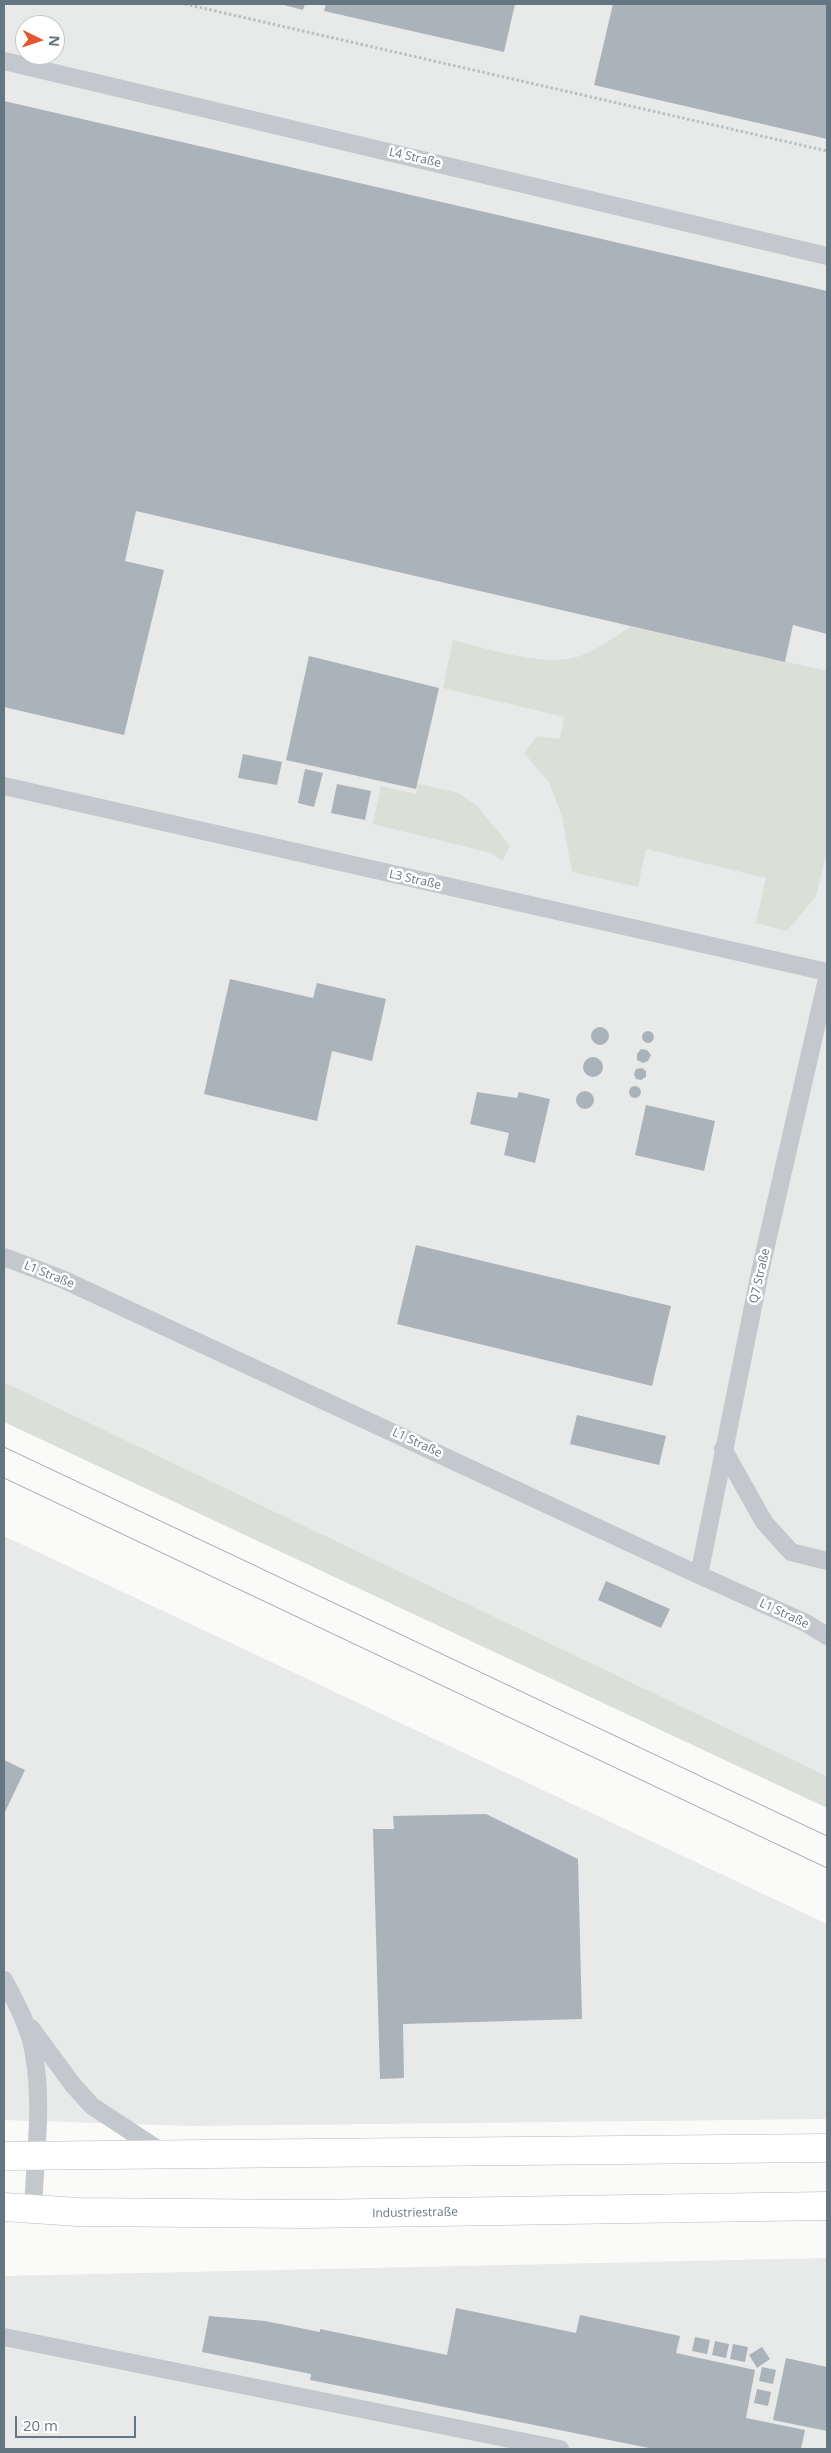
<!DOCTYPE html>
<html>
<head>
<meta charset="utf-8">
<style>
  body { margin:0 }
  #map { position:relative; width:831px; height:2453px; overflow:hidden; background:#fafaf8; font-family:"Open Sans",sans-serif }
  canvas { display:block }
  .frame { position:absolute; inset:0; border:5px solid #657683; pointer-events:none }
  .north { position:absolute; left:15px; top:15px; width:50px; height:50px; box-sizing:border-box; background:#fff; border:1px solid #c1c8cd; border-radius:50%; rotate:94deg; font-size:14px; font-weight:700; line-height:20px; text-align:center; color:#657683 }
  .north::after { content:''; display:block; margin:auto; width:18px; height:22px; background:#e4572e; clip-path:polygon(50% 0,100% 100%,50% 72%,0 100%) }
  .scale { position:absolute; left:15px; top:2416px; width:121px; height:22px; box-sizing:border-box; border:2px solid #657683; border-top:0; padding-left:6px; font-size:15px; line-height:18px; white-space:nowrap; color:#657683; -webkit-text-stroke:4px #fff; paint-order:stroke }
</style>
</head>
<body>
<div id="map">
<canvas width="831" height="2453"></canvas>
<div class="frame"></div>
<div class="north">N</div>
<div class="scale">20 m</div>
</div>
<script>
const c = document.querySelector('canvas').getContext('2d');
c.lineJoin = 'round';
function fill(path, color) { c.fillStyle = color; c.fill(path, 'evenodd'); }
function trace(path, color, width, dash) { c.strokeStyle = color; c.lineWidth = width; c.lineCap = dash ? 'butt' : 'round'; c.setLineDash(dash || []); c.stroke(path); }
function label(font, color, halo, rows, align = 'center') {
  c.font = font + ' "Open Sans",sans-serif'; c.lineWidth = 5; c.setLineDash([]); c.textBaseline = 'middle'; c.strokeStyle = halo; c.fillStyle = color; for (const [text, x, y, turn = 0] of rows) {
    c.save(); c.translate(x, y); c.rotate((+turn || 0) * Math.PI / 180); c.textAlign = isNaN(turn) ? turn : align; if (halo) c.strokeText(text, 0, 0); c.fillText(text, 0, 0); c.restore();
  }
}
fill(new Path2D(`
  M4,4h823v1772l-823,-394zM25,25h30v30h-30z
  M4,1536l823,388v195l-635,7 -188,-6z
  M827,2258v191h-823v-173z`), '#e8e9e9');
fill(new Path2D(`
  M631,627l196,44v180l-11,45 -29,35 -31,-8 10,-45 -120,-29 -8,38 -66,-15 -10,-56 -13,-34 -25,-29 13,-17 23,3 4,-22 -121,-29 10,-48c36,9 97,30 132,14 16,-7 31,-18 46,-27z
  M418,784l41,9 18,13 33,40 -8,15 -11,-8 -118,-29 8,-38 35,8z
  M4,1382l823,394v32l-823,-386z`), '#dadfd7');
fill(new Path2D(`
  M280,4h25l-2,6z
  M326,4h189l-11,48 -180,-41z
  M613,4h214v135l-233,-54z
  M4,101l823,190v343l-34,-9 -8,37 -649,-151 -11,50 39,9 -40,165 -120,-28z
  M309,656l130,32 -23,101 -130,-29z
  M243,754l39,8 -5,23 -39,-7z
  M305,769l18,4 -9,34 -16,-4z
  M337,784l34,7 -6,29 -34,-7z
  M230,979l83,19 4,-15 69,16 -14,62 -40,-10 -15,70 -113,-27z
  M591 1036a9 9 0 1 1 18 0a9 9 0 1 1-18 0Z
  M642 1037a6 6 0 1 1 12 0a6 6 0 1 1-12 0Z
  M641,1049l6,1 4,5 -3,6 -5,2 -6,-3v-6z
  M583 1067a10 10 0 1 1 20 0a10 10 0 1 1-20 0Z
  M642,1068l4,3v6l-5,3 -5,-1 -2,-5 2,-5z
  M629 1092a6 6 0 1 1 12 0a6 6 0 1 1-12 0Z
  M576 1100a9 9 0 1 1 18 0a9 9 0 1 1-18 0Z
  M477,1092l40,6 2,-6 31,7 -15,64 -31,-8 5,-22 -39,-9z
  M646,1105l69,16 -11,50 -69,-16z
  M416,1245l255,61 -19,80 -255,-62z
  M577,1415l89,21 -7,29 -89,-21z
  M606,1581l64,28 -9,19 -63,-28z
  M4,1760l21,10 -21,44z
  M486,1814l92,45 4,160 -179,5 1,54 -24,1 -7,-250h21l-1,-13z
  M456,2308l120,25 4,-18 100,21 -4,17 79,17 -9,48 59,12 -4,19h-147l-344,-69 1,-6 -109,-22 7,-36 56,5 55,11v-3l127,26z
  M695,2337l15,3 -3,14 -15,-3z
  M715,2341l14,3 -3,14 -14,-3z
  M733,2344l15,3 -3,15 -15,-3z
  M762,2347l8,12 -13,9 -8,-13z
  M786,2358l41,9v64l-54,-11z
  M762,2367l14,3 -3,14 -14,-3z
  M757,2389l14,3 -3,14 -14,-3z`), '#aab3b9');
const secondary = new Path2D(`
  M4,2156l823,-8
  M4,2207l74,5 228,2 521,-8`);
trace(secondary, '#b3babf', 29);
trace(new Path2D(`
  M185,4l642,147`), '#bbbfc2', 3, [2.5, 2.5]);
trace(new Path2D(`
  M4,61l823,195
  M4,786l823,186
  M4,1257l58,22 637,296 107,48 21,13
  M723,1449l41,73 27,30 36,9
  M699,1575l61,-303 67,-293
  M4,1980c13,24 26,48 30,75 9,50 1,104 -1,154
  M31,2028l42,57 19,21 73,48
  M4,2337l556,112`), '#c3c8cc', 18);
trace(secondary, '#fff', 28);
trace(new Path2D(`
  M4,1447l823,389
  M4,1478l823,390`), '#a2aab0', 1);
label('12px', '#657683', '#fff', [
  ["L4 Straße",415,158,13],
  ["L3 Straße",415,880,13],
  ["L1 Straße",49,1275,22],
  ["Q7 Straße",760,1276,-77],
  ["L1 Straße",417,1443,25],
  ["L1 Straße",784,1614,25],
  ["Industriestraße",415,2213,-1]
]);
</script>
</body>
</html>
